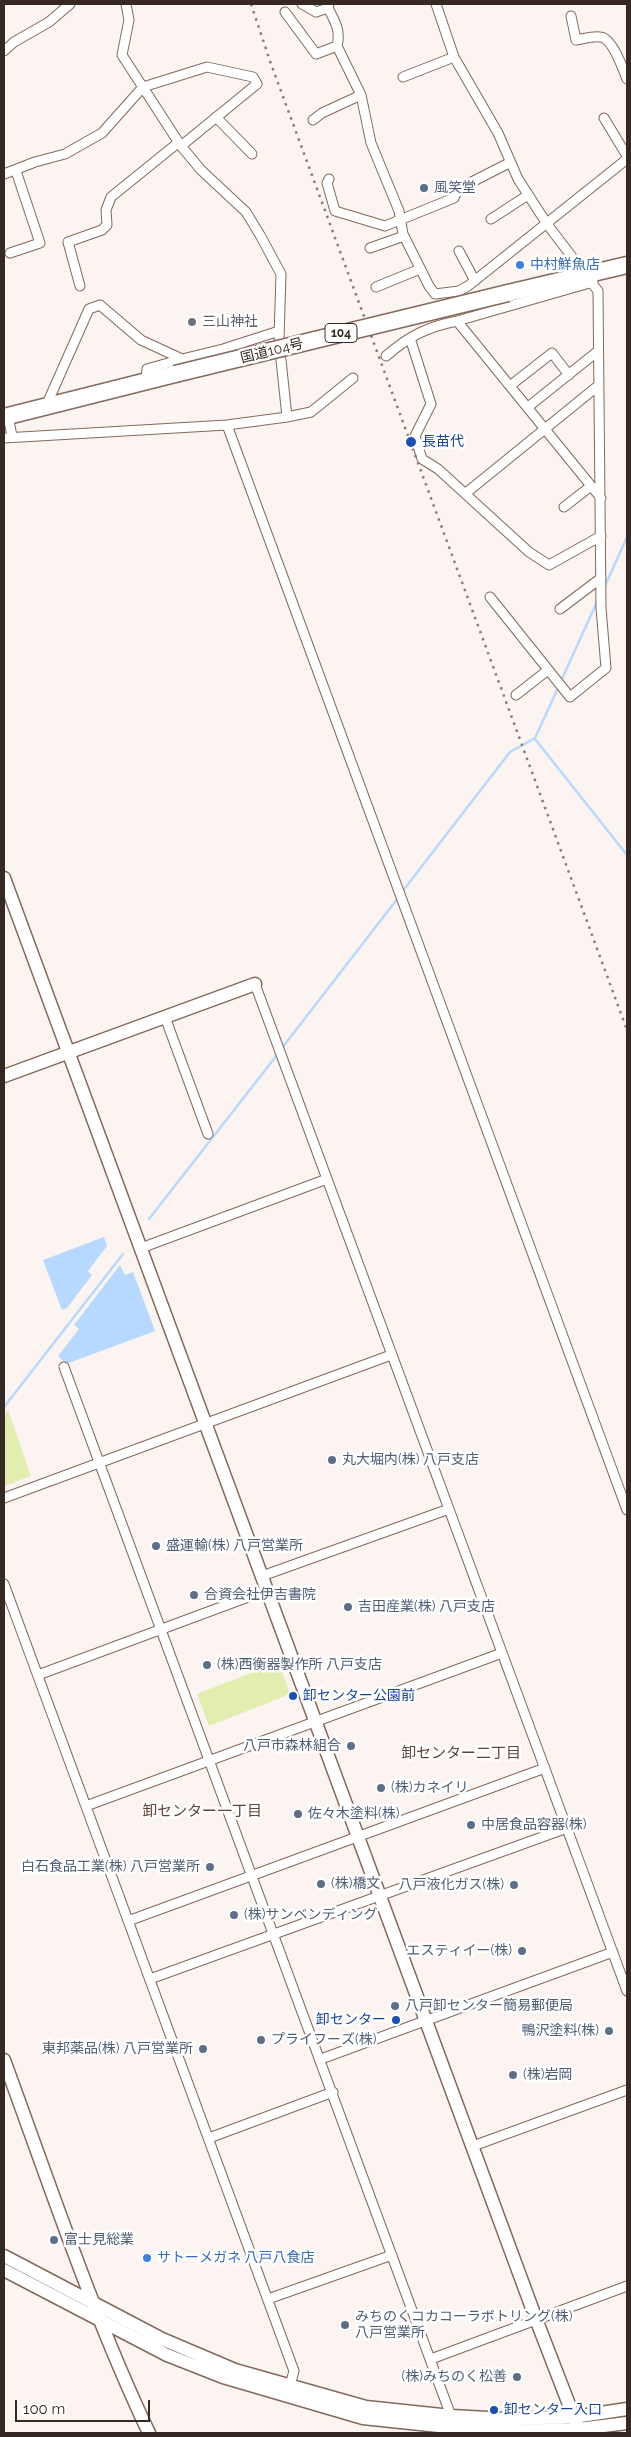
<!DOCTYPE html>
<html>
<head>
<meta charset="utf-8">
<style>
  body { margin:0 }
  #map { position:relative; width:631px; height:2437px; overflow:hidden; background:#fbf4f0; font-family:Raleway,sans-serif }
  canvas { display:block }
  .frame { position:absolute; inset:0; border:5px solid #362923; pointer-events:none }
  .scale { position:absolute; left:15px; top:2400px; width:135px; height:22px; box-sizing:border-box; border:2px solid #362923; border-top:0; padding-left:6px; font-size:15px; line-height:18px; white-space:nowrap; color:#362923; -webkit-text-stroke:4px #fff; paint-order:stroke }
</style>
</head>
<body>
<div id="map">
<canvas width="631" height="2437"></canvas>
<div class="frame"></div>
<div class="scale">100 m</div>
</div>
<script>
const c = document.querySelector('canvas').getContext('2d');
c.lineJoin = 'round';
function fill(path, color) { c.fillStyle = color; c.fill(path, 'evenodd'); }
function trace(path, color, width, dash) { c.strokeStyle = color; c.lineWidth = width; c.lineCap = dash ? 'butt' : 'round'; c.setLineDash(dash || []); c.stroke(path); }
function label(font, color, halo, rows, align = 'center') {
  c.font = font + ' Raleway,"Noto Sans JP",sans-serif'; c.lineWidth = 5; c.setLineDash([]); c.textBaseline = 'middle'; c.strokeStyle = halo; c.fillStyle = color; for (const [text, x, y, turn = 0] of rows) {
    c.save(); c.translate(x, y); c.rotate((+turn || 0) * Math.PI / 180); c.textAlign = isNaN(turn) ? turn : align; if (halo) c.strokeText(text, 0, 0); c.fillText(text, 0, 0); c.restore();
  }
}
fill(new Path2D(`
  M8,1410l23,66 -27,10v-72z
  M279,1662l11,32 -81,32 -12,-32z`), '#e3edb0');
fill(new Path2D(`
  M104,1237l3,9 -19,25 4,4 -25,33 -5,2 -19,-50z
  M120,1265l5,10 8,-3 22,59 -89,33 -8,-8 21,-27 -5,-4z`), '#b7d8ff');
trace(new Path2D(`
  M604,588l23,-51
  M561,681l36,-79
  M535,739l92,116
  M402,892l108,-140 25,-14 24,-52
  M282,1048l116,-150
  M149,1219l128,-164
  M4,1407l119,-153`), '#b7d8ff', 2.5);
const street = new Path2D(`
  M126,4l3,16 -7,35 59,91 20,24 45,42 14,23 21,39 -2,64
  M302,4l14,8 12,-4
  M329,4l-1,4c7,13 13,23 9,38l24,49 10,48 28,68 4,23 26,52 6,8 24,-3 9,-5 159,-127
  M436,4l18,53 44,76 20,46 29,45 51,67 3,317 5,60 -36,29 -80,-100
  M285,12l31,42 21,-8
  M571,16l5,24c7,-1 16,-4 24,-3 12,0 23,32 27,42
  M4,51l10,-9 35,-20 21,-18
  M403,77l51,-20
  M216,117l36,37
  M604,118l23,38
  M313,120l9,-7 39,-18
  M4,174l31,-12 30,-8 37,-21 41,-46 64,-20 46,10 4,7 -76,62
  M329,179l-2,4 8,28 50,15 69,-28 4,-9 51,-26
  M491,219l37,-24
  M370,248l34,-12
  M459,251l16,30
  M10,253l30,-10 -24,-72
  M593,282l-136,39 144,177
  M80,286l-12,-44 34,-12 5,-5 -1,-15 5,-13 68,-55
  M376,287l44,-18
  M410,338l21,66 -16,32 7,23 16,10 91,83 20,13 52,-29
  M386,356c23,-20 41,-29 71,-35
  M281,360l6,57
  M146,381l1,-12 35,-10
  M511,385l41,-32 17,22
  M46,406l43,-97 11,-4 41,35 41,19 41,-10 56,-18
  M528,407l70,-56
  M8,416l4,20
  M227,425l400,1085
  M4,438l223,-13 60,-8 24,-5 42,-34
  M466,493l133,-108
  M564,507l27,-21
  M560,609l41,-31
  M516,695l32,-25
  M255,984l372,1007
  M165,1017l43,117
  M141,1248l186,-69
  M64,1367l387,1049
  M4,1498l387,-143
  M262,1576l187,-67
  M4,1584l290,787 -5,18
  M38,1675l229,-85
  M86,1806l416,-153
  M128,1921l417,-153
  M150,1979l417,-151
  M321,2059l292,-107
  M209,2138l124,-46
  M473,2146l154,-56
  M268,2299l124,-44
  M431,2359l196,-73`);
const secondary = new Path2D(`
  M4,878l532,1441 44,114
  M4,1076l251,-92
  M4,2060c46,125 88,253 145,373
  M4,2256l158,83 73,31 131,37 85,9 55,3 68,-2 53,-8
  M4,2270l163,85 56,22 140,41 95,10 49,3 72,-2 48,-6`);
const highway = new Path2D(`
  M508,293l119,-28
  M4,417l171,-43`);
trace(street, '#856859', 11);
trace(secondary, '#856859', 15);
trace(highway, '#856859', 19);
trace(street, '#fff', 9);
trace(secondary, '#fff', 12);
trace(highway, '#fff', 16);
trace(new Path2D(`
  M251,4l20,60 356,966`), '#887e79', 2.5, [2.5, 5]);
const highwayBridge = new Path2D(`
  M175,374l333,-81`);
trace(highwayBridge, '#856859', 19, []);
trace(highwayBridge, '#fff', 16);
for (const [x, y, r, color] of [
  [424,188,5,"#5c6f8a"],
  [520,265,5,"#3f7fe0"],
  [192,322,5,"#6b7280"],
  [411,442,6,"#1a4fb4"],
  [332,1460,5,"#5c6f8a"],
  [156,1546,5,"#5c6f8a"],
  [194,1595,5,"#5c6f8a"],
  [348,1607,5,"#5c6f8a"],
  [207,1665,5,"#5c6f8a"],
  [293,1696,5,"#1a4fb4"],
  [351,1746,5,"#5c6f8a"],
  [381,1788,5,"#5c6f8a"],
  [298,1814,5,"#5c6f8a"],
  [471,1825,5,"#5c6f8a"],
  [210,1867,5,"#5c6f8a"],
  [321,1884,5,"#5c6f8a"],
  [514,1885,5,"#5c6f8a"],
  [234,1915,5,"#5c6f8a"],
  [522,1951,5,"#5c6f8a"],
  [395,2006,5,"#5c6f8a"],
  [396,2020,5,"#1a4fb4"],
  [609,2031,5,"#5c6f8a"],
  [261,2040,5,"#5c6f8a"],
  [203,2049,5,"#5c6f8a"],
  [513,2075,5,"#5c6f8a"],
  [54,2240,5,"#5c6f8a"],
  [147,2258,5,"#3f7fe0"],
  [345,2325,5,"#5c6f8a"],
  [517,2377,5,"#5c6f8a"],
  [494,2410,5,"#1a4fb4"]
]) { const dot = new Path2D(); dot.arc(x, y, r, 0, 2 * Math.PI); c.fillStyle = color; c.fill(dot); trace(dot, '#fff', 2); }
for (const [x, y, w] of [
  [341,333,32]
]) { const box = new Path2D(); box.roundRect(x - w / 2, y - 9.5, w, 19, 4); c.fillStyle = '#fff'; c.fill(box); trace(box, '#362923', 1); }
label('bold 12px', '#362923', null, [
  ["104",341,333]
]);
label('14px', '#4e5e75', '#fff', [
  ["風笑堂",434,188],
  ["丸大堀内(株) 八戸支店",342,1460],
  ["盛運輸(株) 八戸営業所",166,1546],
  ["合資会社伊吉書院",204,1595],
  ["吉田産業(株) 八戸支店",358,1607],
  ["(株)西衡器製作所 八戸支店",217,1665],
  ["八戸市森林組合",341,1746,"right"],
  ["(株)カネイリ",391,1788],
  ["佐々木塗料(株)",308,1814],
  ["中居食品容器(株)",481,1825],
  ["白石食品工業(株) 八戸営業所",200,1867,"right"],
  ["(株)橋文",331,1884],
  ["八戸液化ガス(株)",504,1885,"right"],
  ["(株)サンベンディング",244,1915],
  ["エスティイー(株)",512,1951,"right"],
  ["八戸卸センター簡易郵便局",405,2006],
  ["鴨沢塗料(株)",599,2031,"right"],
  ["プライフーズ(株)",271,2040],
  ["東邦薬品(株) 八戸営業所",193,2049,"right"],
  ["(株)岩岡",523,2075],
  ["富士見総業",64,2240],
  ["みちのくコカコーラボトリング(株)",355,2317],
  ["八戸営業所",355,2333],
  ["(株)みちのく松善",507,2377,"right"]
], 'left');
label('14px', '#366cbe', '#fff', [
  ["中村鮮魚店",530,265],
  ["サトーメガネ 八戸八食店",157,2258]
], 'left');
label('14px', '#5b616d', '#fff', [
  ["三山神社",202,322]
], 'left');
label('14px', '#362923', '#fff', [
  ["国道104号",272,351,-14]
]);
label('14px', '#164399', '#fff', [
  ["長苗代",422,442],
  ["卸センター公園前",303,1696],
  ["卸センター",386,2020,"right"],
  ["卸センター入口",504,2410]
], 'left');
label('15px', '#604436', '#fff', [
  ["卸センター二丁目",461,1753],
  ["卸センター一丁目",202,1811]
]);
</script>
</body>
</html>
